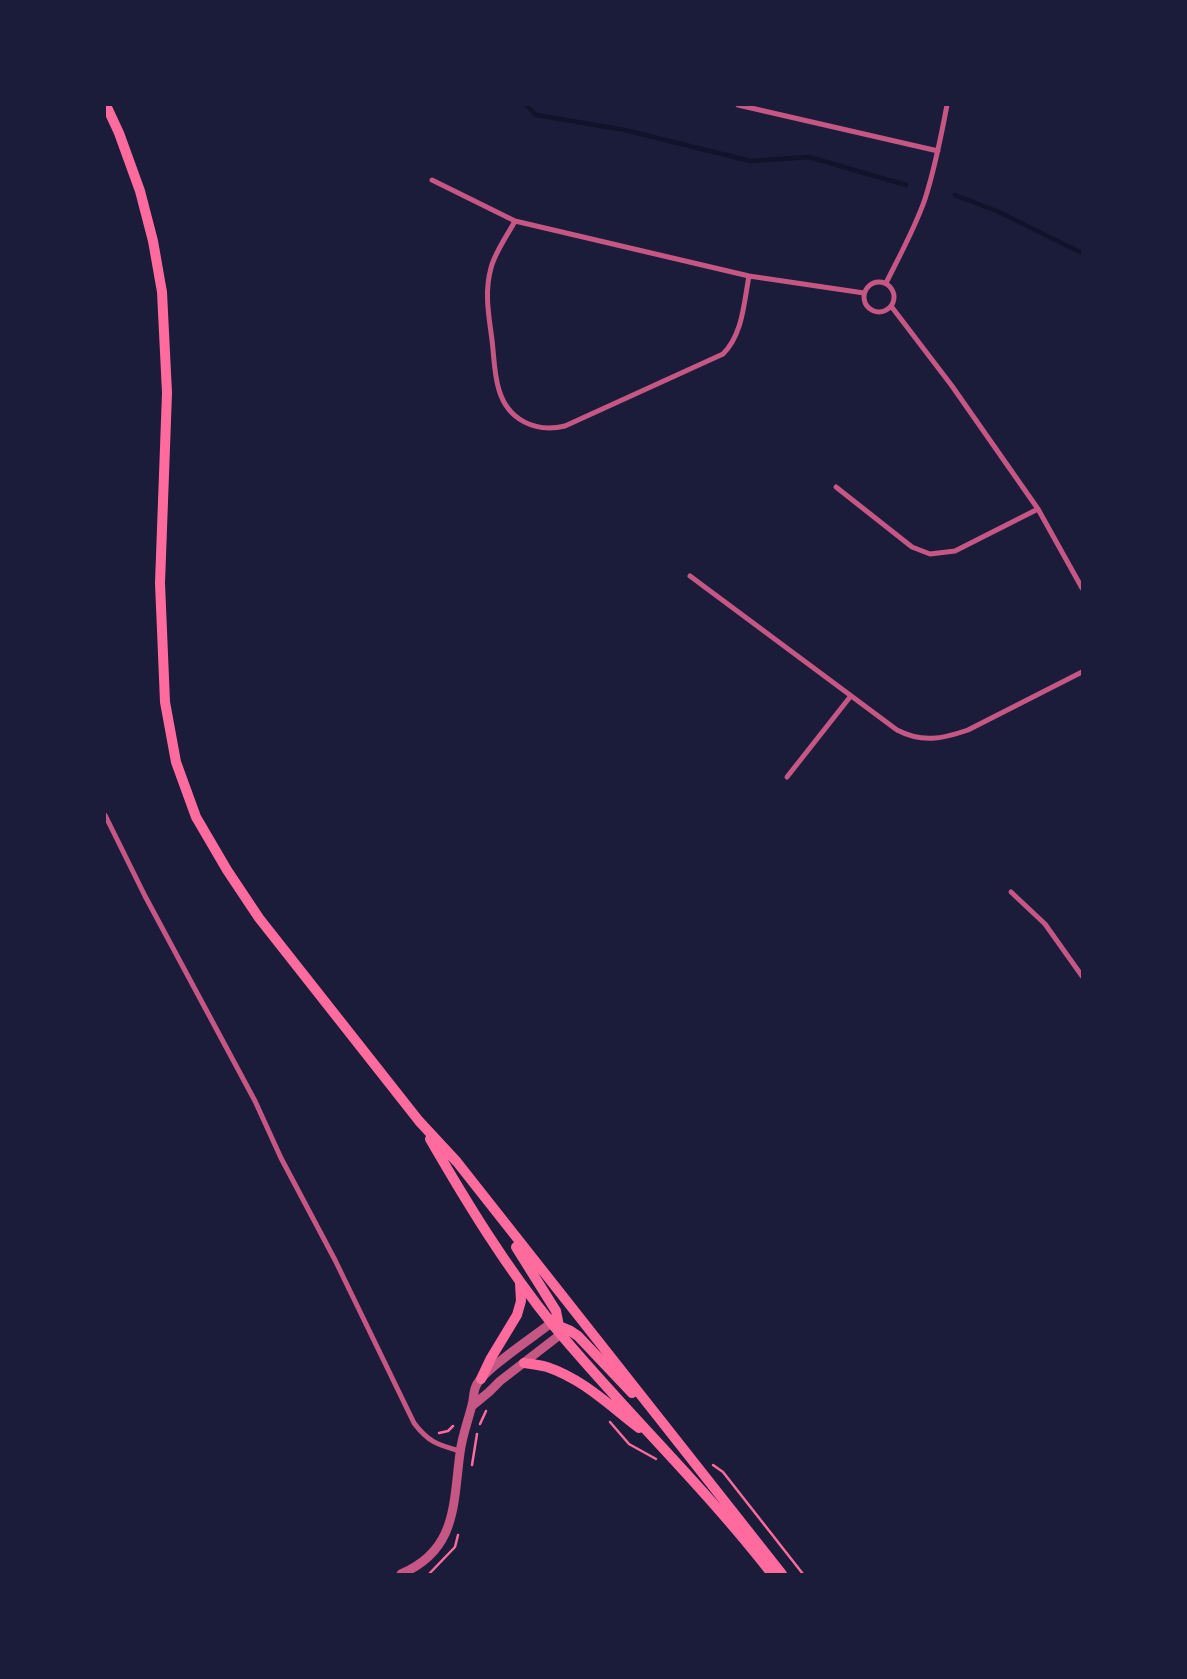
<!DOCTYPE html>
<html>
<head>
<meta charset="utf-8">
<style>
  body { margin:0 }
  #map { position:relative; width:1187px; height:1679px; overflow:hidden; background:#1b1b3a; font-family:"Source Sans 3",sans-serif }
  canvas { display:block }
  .frame { position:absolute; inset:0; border:106px solid #1b1b3a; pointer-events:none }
</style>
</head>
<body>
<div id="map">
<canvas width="1187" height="1679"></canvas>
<div class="frame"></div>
</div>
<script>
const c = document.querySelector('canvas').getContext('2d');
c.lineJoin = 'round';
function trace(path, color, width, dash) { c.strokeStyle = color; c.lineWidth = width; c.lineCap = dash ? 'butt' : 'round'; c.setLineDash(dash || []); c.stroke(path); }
trace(new Path2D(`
  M526,105l10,10 89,15 125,31 59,-4 97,28
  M955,195l44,17 83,41`), '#12122b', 4.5);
trace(new Path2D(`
  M610,1422l19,22 27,15
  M480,1424l6,-13
  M439,1433l9,-2 5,-5
  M472,1465l5,-31
  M713,1465l10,7 80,102
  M429,1574l26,-27 3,-12`), '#ff6b9d', 2.5);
trace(new Path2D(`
  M738,105l200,46
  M432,180l83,41 234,55 115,17
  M515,221c-8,15 -20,31 -24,47 -7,25 -2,48 1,72 2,16 2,34 7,50 9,30 36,43 66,36l158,-72c20,-20 21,-52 26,-78
  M864 297a15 15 0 1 1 30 0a15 15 0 1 1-30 0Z
  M886,283c14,-28 29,-55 39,-84 10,-31 16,-62 22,-94
  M891,306l61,80 86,123 44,79
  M836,487l76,60 18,7 25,-3 83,-42
  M690,576l207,154c25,13 45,9 71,0l114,-58
  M787,777l63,-80
  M105,815l40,81 110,205 26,57 54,102 79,163c14,19 24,22 46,28
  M1011,892l34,32 37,52`), '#c65784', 5);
trace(new Path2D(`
  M472,1406l17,-14 11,-11 61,-47
  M401,1574c56,-24 52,-69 59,-121 2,-17 8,-32 12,-48 2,-6 1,-13 4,-19 7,-16 59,-50 75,-63`), '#c65784', 9);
trace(new Path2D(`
  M106,105l13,28 21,58 13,50 9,51 5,101 -7,190 5,119 11,60 20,55 31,53 32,48 160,203 38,41 325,412
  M430,1139c37,64 76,128 123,186 70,85 151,161 219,249
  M516,1247l40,64 4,20
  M552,1323l17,7 9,6 54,57
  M524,1363c8,1 16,2 23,4 36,12 63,39 92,61
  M481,1379l10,-21 26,-43 4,-14 -1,-18`), '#ff6b9d', 10);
</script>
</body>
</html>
